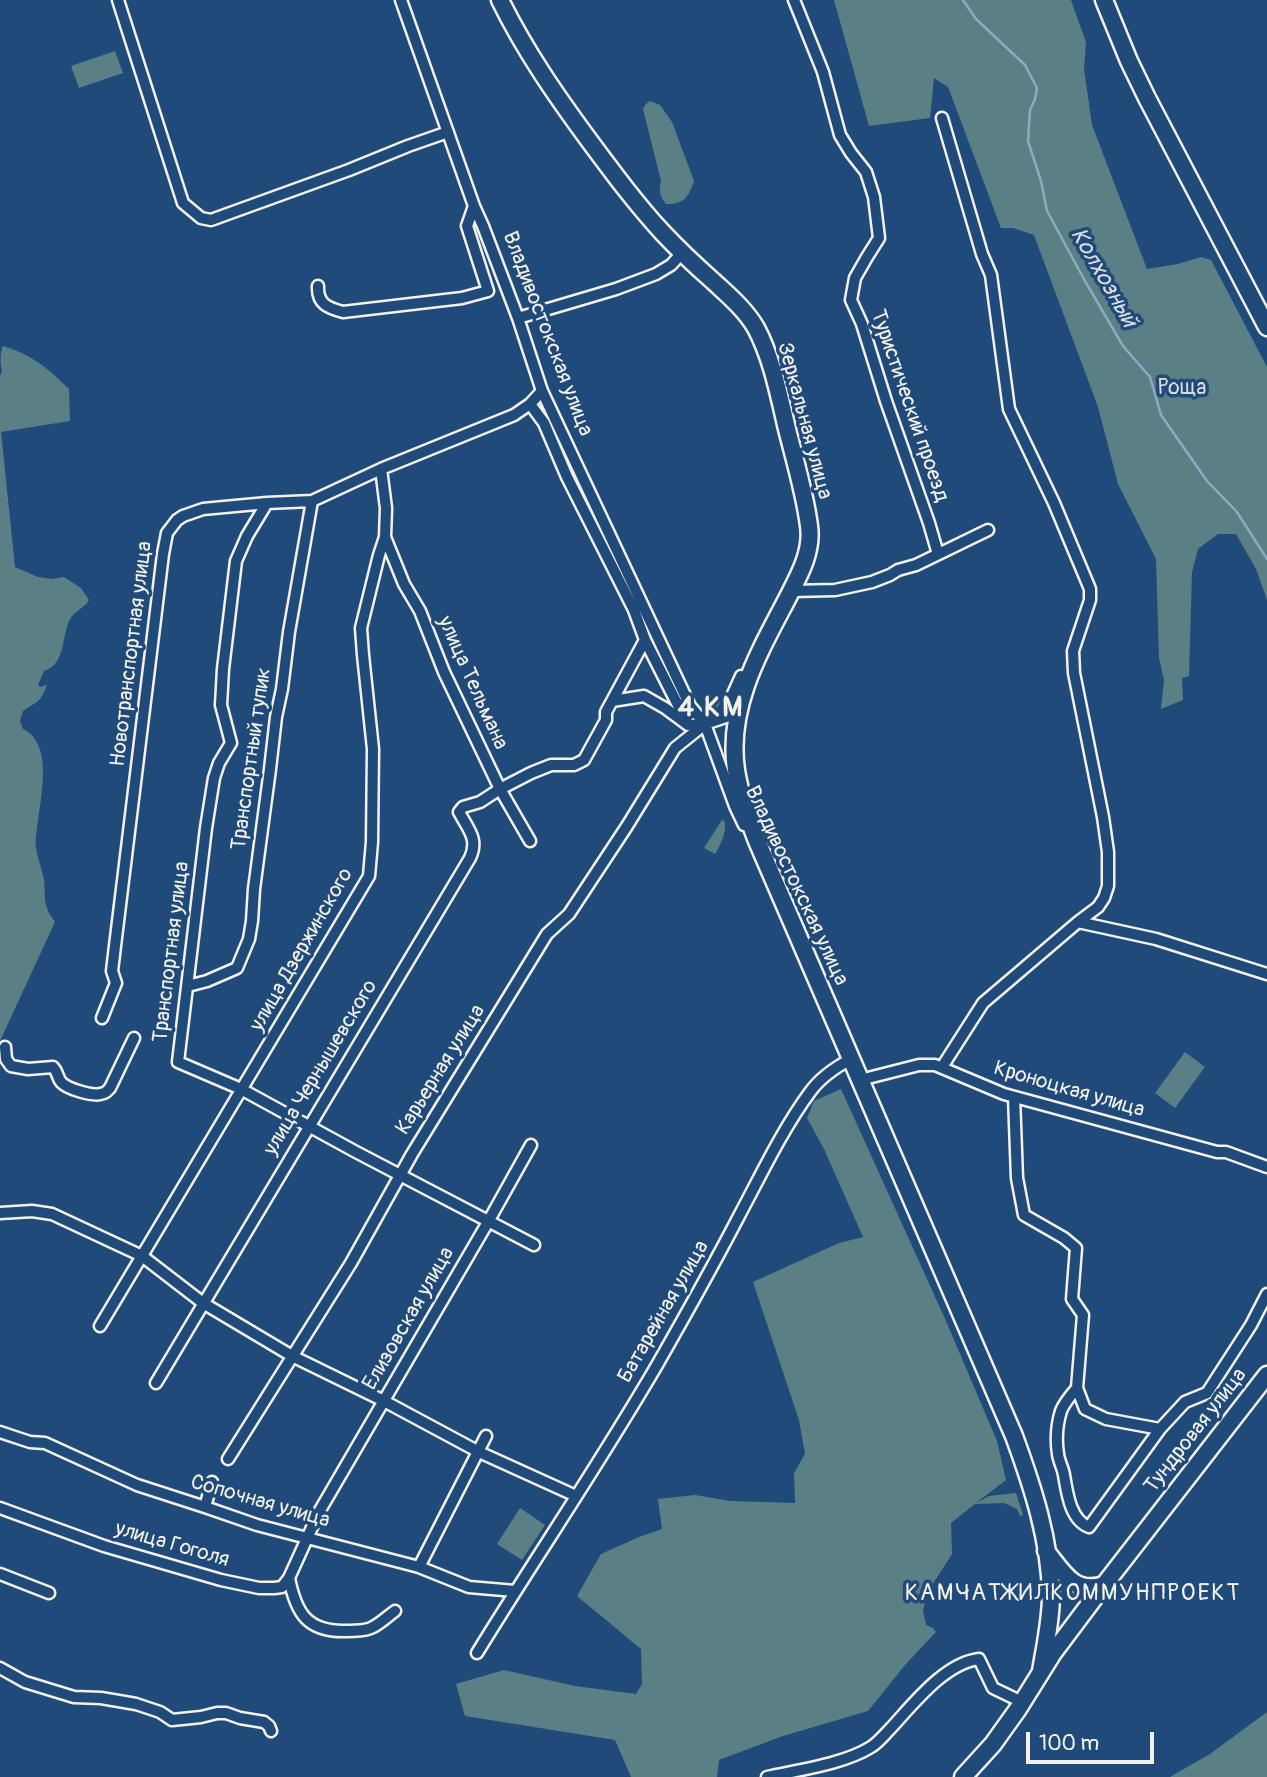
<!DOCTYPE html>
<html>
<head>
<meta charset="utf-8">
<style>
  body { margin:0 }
  #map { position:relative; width:1267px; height:1777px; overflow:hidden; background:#1f4a7a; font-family:Pangolin,sans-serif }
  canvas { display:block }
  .scale { position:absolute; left:1026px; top:1732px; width:128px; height:32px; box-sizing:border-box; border:4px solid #f4f1e8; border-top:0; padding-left:9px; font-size:21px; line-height:24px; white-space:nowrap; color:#f4f1e8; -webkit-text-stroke:5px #1f4a7a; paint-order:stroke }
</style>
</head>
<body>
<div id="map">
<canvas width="1267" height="1777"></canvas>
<div class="scale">100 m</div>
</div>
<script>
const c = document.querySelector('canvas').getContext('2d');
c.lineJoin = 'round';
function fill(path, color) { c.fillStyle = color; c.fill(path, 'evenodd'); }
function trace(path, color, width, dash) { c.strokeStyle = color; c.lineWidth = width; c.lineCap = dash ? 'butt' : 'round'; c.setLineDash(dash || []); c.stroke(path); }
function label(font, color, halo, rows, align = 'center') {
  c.font = font + ' Pangolin,sans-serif'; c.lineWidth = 7; c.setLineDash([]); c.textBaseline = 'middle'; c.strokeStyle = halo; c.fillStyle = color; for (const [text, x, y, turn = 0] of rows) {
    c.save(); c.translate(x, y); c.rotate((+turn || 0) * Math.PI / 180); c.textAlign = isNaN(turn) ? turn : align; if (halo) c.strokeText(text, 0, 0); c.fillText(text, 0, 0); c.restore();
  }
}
fill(new Path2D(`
  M834,0h237l15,42 -2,27 8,56 55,144 31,-5 23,-7 10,3 56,107v233l-11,-31 -20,-35h-18l-20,15 -6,23 -3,104 -7,2 1,22 -22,9 3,-29 -5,-22 -3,-99 -38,-75 -20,-77 -64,-172 -21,-7h-12l-53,-141 -14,-9 -4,40 -61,8z
  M115,51l8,22 -44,15 -8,-22z
  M650,101l10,4 12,17 22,59c-5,16 -11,24 -28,23 -7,-8 -7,-14 -5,-23l-18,-72 3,-5z
  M3,346c29,9 45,22 66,43l1,32 -69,11 14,135 23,10 14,2 12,-2 17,11 8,12c-5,9 -14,10 -19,19 -9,18 -4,45 -26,52l-6,14 2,2 7,-2c-7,19 -10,16 -24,26l-3,10 3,8c37,18 11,88 13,119 1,9 5,18 7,27 3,10 0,23 4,33 1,5 6,10 8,14l-55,119v-665l2,-5c-2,-7 -2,-19 1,-25z
  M722,820l3,2c1,12 -4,22 -10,32l-11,-6z
  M1185,1052l20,15 -30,41 -20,-15z
  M841,1089l105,232 51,120 9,39 -30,23 13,-7 27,-3 7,22 -3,1 -3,-7 -13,-6 -29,1 -24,19 1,31 -25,39 -4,18 3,14 7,3 3,4 -31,33 -37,46 -85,25 -64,24 -2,17h-86l-16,-37 -150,-24 -9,-32 48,-14 71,16 61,8 6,-10 -1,-35 -64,-53 24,-42 38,-17 23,-8 -4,-30 37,-4 36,6 64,2 -1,-30 11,-19 -6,-34 -46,-138 86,-39 24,-6 -39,-88 -17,-31 7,-17z
  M520,1508l25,17 -23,35 -25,-16z
  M1267,1712v65h-97l40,-23z`), '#5a8086');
trace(new Path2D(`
  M963,0l13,19 49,46 12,23 -2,11 -5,11 -2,31 13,40 6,30 38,70 38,65 27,31 11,38 46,66 30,31 30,47`), '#8cabbf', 2.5);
const street = new Path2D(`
  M118,0l65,203 18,15 10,2 138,-50 59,-24 40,-14
  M401,0l73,206 9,20 35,92 24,73 148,315 15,18 30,82 9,19
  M794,0l29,72 17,63 11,18 15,19 8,25 5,41 -12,19 -12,21 -4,22 11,24 24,77 43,122 9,31
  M318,286c-1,18 10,22 25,26l119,-14 26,-7 -21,-65 7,-20
  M518,318l98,-29 40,-15 15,-9 11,-12
  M530,404l14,19 23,54 67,133 11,30 42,83
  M267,503l-20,33 -11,25 -13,108 -2,36 10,38 -12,20 -5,15 -8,50 -28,234 63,27 115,63 178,93
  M385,537l19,47 16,27 24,61 56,117 30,52
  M791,591l44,-1 37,-8 18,-7 8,-5 18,-5 72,-35
  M612,701l33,-61
  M711,721l21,-25 9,-20
  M1078,922l78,17 111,35
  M188,986l19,-5 30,-13 12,-29 3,-18 2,-32 16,-120 6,-52 6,-28 7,-57 23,-131
  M102,1018l14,-35 -4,-12 3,-25 48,-392 4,-21 10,-13 6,-4 20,-7 64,-6 45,-2 69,-32 133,-54 16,-11 12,-13
  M5,1047l1,12 5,7 17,3 25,-2c5,5 4,10 8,15 6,7 31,14 39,12 6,-1 6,-2 10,-6l24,-50
  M942,1067l41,-64 95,-81 20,-15 6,-9 4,-12v-34l-5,-35 -29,-144 -1,-22 17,-51v-11l-36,-86 -45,-94 -18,-134 -9,-21 -40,-136
  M860,1080l59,-15h16l69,29 213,58h9l41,15
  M1014,1097l3,81 7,37 40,23 12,10 -4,51 11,16 -6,73 8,21 21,10 54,10
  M0,1213l32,-2 20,3 90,42 61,47 89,53 92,45 95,51 97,44
  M100,1326l269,-450 3,-34 1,-93 -10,-94 -2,-27 18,-73 6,-18 1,-29 -5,-39
  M156,1383l314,-525c9,-19 -2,-29 -11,-46l4,-5 17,-5 20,-13 31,-16 20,-8h23l10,-5 22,-40v-8l6,-11 32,-5 21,12 23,17 17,-1
  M1077,1388c-6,7 -13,15 -16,23 -4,13 -5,30 -3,43 1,8 5,14 6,21 3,17 6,45 25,52l71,-98 25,-27 22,-9 44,-68 16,-31
  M0,1432l30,10 15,1 92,42 68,22 52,18 162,42 50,20 46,4
  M228,1459l123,-196 61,-109 135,-220 22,-20 58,-88 48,-78 30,-24 33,-11
  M205,1507l7,-25
  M0,1508l104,38 117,34 38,8h15l8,-1 7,-9 30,-66 169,-290 43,-77
  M419,1567l67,-131
  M0,1574l49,19
  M289,1578c7,35 18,54 57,53 9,-1 19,1 27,-4 8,-4 15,-11 22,-16
  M477,1653c59,-96 123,-190 180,-288 28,-49 56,-99 82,-149 22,-41 43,-86 71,-124 10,-14 26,-25 41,-33
  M0,1668l25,14 49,15 27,1 35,6 24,8 12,8 29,-3 16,-4h9l14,5 24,4 5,4 2,5
  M767,1777c31,-7 77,-13 104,-30 8,-5 14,-13 20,-19 23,-25 54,-65 88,-69l14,29 29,14`);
const primary = new Path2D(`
  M500,0c25,51 57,97 91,143 23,31 46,62 72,90 16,17 33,33 50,48 15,14 32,28 43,47 16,30 23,67 31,101 8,32 18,65 22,97 4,27 -12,53 -23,75 -28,53 -59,107 -50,169 4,25 12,48 21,71l257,595c19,52 36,104 37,159 0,26 -6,52 -10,76
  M1104,0l25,61 18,37 120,229
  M1046,1551c17,21 28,44 58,34
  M963,1777l30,-33 25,-35 35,-56 51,-68 163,-210`);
trace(street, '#f4f1e8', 15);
trace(primary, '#f4f1e8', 21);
trace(street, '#1f4a7a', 10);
trace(primary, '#1f4a7a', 16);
label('21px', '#f4f1e8', '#1f4a7a', [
  ["Владивостокская улица",547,334,69],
  ["Туристический проезд",909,406,71],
  ["Зеркальная улица",804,421,75],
  ["Новотранспортная улица",132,654,-83],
  ["улица Тельмана",472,683,66],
  ["Транспортный тупик",252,759,-82],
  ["Владивостокская улица",796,886,65],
  ["улица Дзержинского",302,950,-60],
  ["Транспортная улица",172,952,-83],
  ["улица Чернышевского",321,1068,-59],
  ["Карьерная улица",441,1070,-58],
  ["Кроноцкая улица",1069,1090,16],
  ["Батарейная улица",664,1312,-60],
  ["Елизовская улица",409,1319,-60],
  ["Тундровая улица",1196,1431,-52],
  ["Сопочная улица",260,1502,16],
  ["улица Гоголя",172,1545,16]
]);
label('21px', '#dde0d9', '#1f4a7a', [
  ["Роща",1182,389]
]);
label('italic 23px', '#dadfde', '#1f4a7a', [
  ["Колхозный",1103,278,60]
]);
c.letterSpacing = '2px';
label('23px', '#f4f1e8', '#1f4a7a', [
  ["КАМЧАТЖИЛКОММУНПРОЕКТ",1073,1594]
]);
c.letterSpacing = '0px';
c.letterSpacing = '2px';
label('bold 28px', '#f4f1e8', '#1f4a7a', [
  ["4 КМ",711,709]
]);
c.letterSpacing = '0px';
</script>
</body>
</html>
